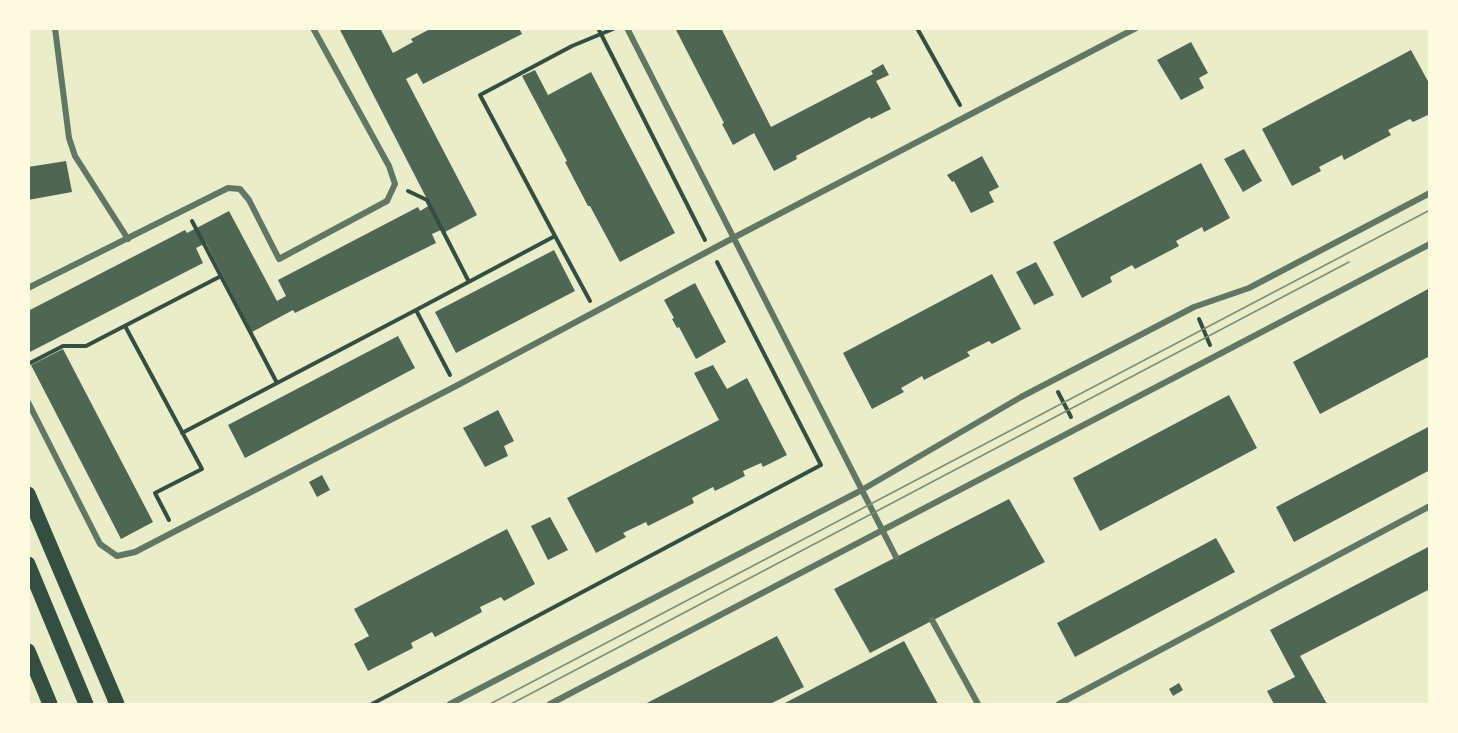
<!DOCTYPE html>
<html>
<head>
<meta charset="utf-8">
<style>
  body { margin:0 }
  #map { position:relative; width:1458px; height:733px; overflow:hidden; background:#e9edc9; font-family:Jost,sans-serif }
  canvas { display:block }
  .frame { position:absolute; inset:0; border:30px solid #fefae0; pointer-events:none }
</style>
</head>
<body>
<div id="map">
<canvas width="1458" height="733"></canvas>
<div class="frame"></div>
</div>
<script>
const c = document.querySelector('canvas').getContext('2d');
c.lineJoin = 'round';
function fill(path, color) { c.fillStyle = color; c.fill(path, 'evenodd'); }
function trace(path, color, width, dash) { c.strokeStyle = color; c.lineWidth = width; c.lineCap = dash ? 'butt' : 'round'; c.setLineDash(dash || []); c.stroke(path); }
fill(new Path2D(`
  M339,28h41l13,25 20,-11 -2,-3 21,-11h87l3,6 -99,50 -6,-11 -11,6 71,136 -32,17 -2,-3 -11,5 4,9 -141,70 -2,-3 -41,22 -46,-89 -10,5 7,15 -175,90v-42l157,-81 2,3 42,-22 48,90 9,-5 -8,-16 140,-73 2,4 10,-6z
  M675,28h46l50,99 102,-53 -2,-3 12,-7 6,11 -13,6 15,28 -20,10 -1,-2 -74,39 1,3 -23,12 -20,-38 -21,12 -11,-21 2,-1z
  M1191,42l17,31 -9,5 5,10 -23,12 -24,-40z
  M1411,50l19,35v29l-17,8 -3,-3 -22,11 3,5 -47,25 -2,-5 -23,12 2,4 -29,15 -30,-57z
  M535,70l13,25 43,-23 84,161 -55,29 -30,-56h-2l-23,-44 2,-1 -45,-85z
  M1244,149l18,32 -19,11 -19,-33z
  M982,156l17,31 -10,5 5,10 -23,11 -17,-32 -2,1 -5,-7z
  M66,161l6,31 -44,8v-33z
  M1201,163l29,55 -26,14 -2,-5 -26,14 3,5 -44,23 -3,-4 -22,12 2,5 -30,16 -29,-56z
  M554,250l21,41 -119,62 -21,-41z
  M1036,262l18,33 -20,10 -18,-33z
  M992,274l29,55 -29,15 -3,-3 -22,11 3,4 -46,24 -2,-4 -21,12 3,4 -32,17 -29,-56z
  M695,283l31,59 -30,17 -17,-32 -2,1 -5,-9 2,-1 -10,-18z
  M1430,288v68l-110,58 -27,-52z
  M398,336l17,32 -170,90 -17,-33z
  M63,349l90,173 -32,17 -90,-174z
  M713,365l14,24 20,-11 40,77 -24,12 -2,-4 -18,8 2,5 -30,15 -2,-4 -21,11 2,5 -46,23 -2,-4 -23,11 3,4 -30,16 -29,-55 152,-78 -25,-47z
  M1229,395l28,53 -157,83 -27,-53z
  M498,410l16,31 -10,5 4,10 -23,11 -22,-39z
  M1430,426v44l-136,72 -18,-35z
  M322,475l8,15 -13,7 -8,-15z
  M1009,499l36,63 -175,91 -36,-64z
  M550,517l18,33 -20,10 -17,-34z
  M507,529l28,55 -31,17 -3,-4 -21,10 2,5 -47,25 -3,-5 -21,11 2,5 -45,23 -14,-27 15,-8 -15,-27z
  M1216,538l19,34 -160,85 -18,-34z
  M1430,546v43l-130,67 27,48h-53l-7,-13 28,-14 -25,-47z
  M777,636l27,51 -34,17h-125z
  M904,641l34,63h-155l81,-42z
  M1179,683l4,7 -10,6 -4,-7z`), '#4f6655');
trace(new Path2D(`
  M598,28l107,212
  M917,28l43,77
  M408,191l19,9 42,82
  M192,221l85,162
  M555,236l35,65
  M1199,319l11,26
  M125,326l77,143 -47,24 14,27
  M28,364l35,-18h23l135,-70
  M450,375l-34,-65 139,-74 -75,-141 92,-49 41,-17
  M1058,392l13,25
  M182,433l234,-123
  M372,704l449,-239 -104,-203`), '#344e41', 4);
trace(new Path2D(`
  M55,28l14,110 6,18 53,83
  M627,28c91,176 179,353 269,529
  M28,288l200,-100 12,1 9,11 30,59 108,-58 8,-17 -6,-18 -76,-138
  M28,402l72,142 17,12 18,-4 321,-166 279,-149 401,-209
  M932,620l46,84
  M450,704l410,-213 161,-94 173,-90 55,-19 181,-95
  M550,704l880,-460
  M1059,704l371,-198`), '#617663', 6);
trace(new Path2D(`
  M28,494l89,210
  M28,564l58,140
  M28,651l22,53`), '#344e41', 15);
trace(new Path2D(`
  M490,704l940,-494
  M511,704l838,-442`), '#7c8e77', 1.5);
</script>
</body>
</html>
